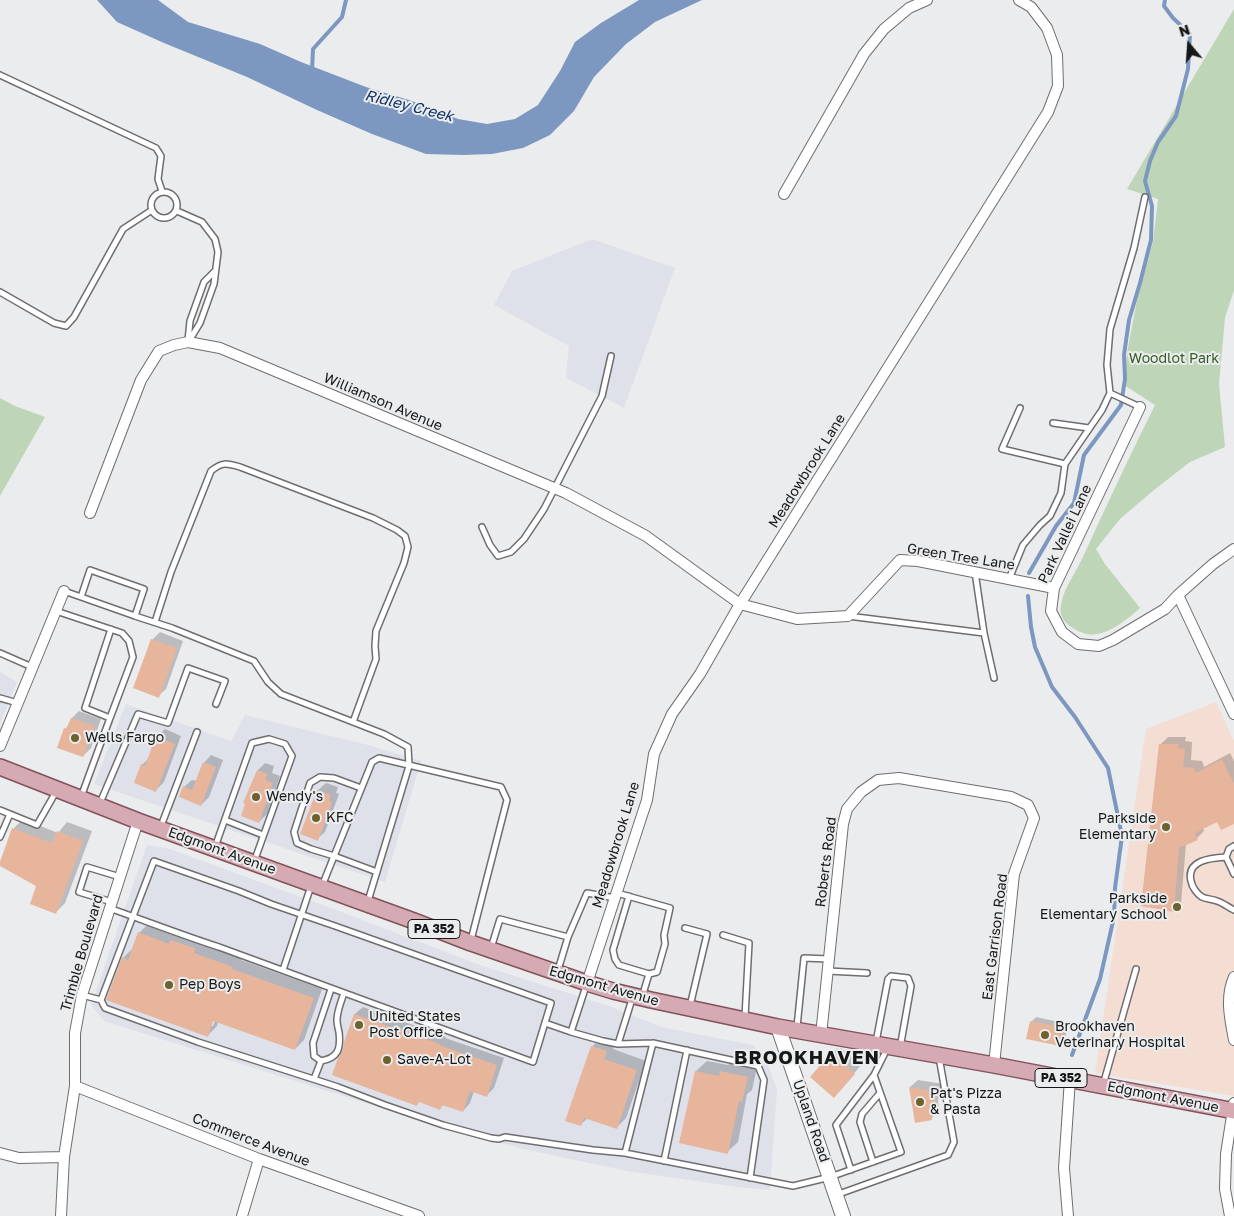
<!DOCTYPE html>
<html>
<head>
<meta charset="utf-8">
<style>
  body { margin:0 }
  #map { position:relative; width:1234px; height:1216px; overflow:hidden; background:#ebecee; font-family:"Golos Text",sans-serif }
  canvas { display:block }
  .north { position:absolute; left:1164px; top:20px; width:50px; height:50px; -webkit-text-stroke:4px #ebecee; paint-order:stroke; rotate:342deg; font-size:14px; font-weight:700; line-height:20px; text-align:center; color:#161717 }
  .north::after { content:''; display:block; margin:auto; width:18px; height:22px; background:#161717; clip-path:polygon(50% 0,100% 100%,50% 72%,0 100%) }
</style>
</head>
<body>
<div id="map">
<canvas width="1234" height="1216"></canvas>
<div class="north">N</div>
</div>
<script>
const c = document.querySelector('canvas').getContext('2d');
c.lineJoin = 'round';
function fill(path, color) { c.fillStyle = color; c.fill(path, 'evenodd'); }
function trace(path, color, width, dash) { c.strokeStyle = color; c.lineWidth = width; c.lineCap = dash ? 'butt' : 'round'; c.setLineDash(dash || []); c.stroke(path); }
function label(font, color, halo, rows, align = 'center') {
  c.font = font + ' "Golos Text",sans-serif'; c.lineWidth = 4; c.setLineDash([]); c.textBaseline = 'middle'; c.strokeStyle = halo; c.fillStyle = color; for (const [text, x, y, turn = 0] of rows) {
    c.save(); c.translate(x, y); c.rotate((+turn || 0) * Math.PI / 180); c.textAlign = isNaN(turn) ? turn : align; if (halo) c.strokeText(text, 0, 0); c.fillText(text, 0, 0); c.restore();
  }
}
fill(new Path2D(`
  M592,239l83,29 -51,140 -58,-30 3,-32 -75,-41 18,-34z
  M0,672l17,10 -17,42z
  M126,704l105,37 14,-26 123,30 53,16 -36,121 -291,-98z
  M147,845l20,3 164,60 149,57 129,41 52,21 92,18 13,16 11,28 -7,101 -32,-3 -111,-16 -104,-22 -119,-34 -300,-94 -13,-16z`), '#dee1ea');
fill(new Path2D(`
  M1216,702l18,39v355l-139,-23 51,-344z`), '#f4ddd2');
fill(new Path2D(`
  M1234,9v281l-9,28 -6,66 6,63 -35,15 -36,28 -34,29 -24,30 9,15 35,44c-12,11 -35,30 -53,26 -9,-2 -24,-10 -26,-20 -2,-7 2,-17 4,-23 5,-11 12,-22 18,-34 23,-51 47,-102 72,-152l-31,-20 3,-32 10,-53 16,-58 5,-43 -31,-10z
  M0,398l15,8 30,11 -45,79z`), '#bed6b7');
fill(new Path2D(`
  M97,0h61l30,22 72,22 41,18 65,25 46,14 46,18 29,5 28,-5 23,-14 22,-34 15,-29 26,-19 38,-23h63l-47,22 -29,22 -32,33 -20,34 -24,24 -27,13 -31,6 -29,1 -37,-1 -54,-20 -55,-24 -70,-33 -83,-34 -47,-21z`), '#7d98c0');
fill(new Path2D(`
  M160,632l23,9 -17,48 -8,7 -6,-56z
  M79,711l22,8 -10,29 -8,8 -18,-27 4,-4 3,-7z
  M165,729l16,7 -17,46 -8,8 -14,-25 8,-8 7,-20z
  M1168,737h18l-1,4 7,1 -1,18 11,1 2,6 26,-14 4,8v62l-16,-3 -15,8 1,3 -7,7 -11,6 -5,60 -8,7 -12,-167z
  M211,755l12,5 -14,37 -8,8 -17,-18 8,-7 5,1 7,-18z
  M265,763l9,3 -2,7 8,3 -13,38 -8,8 -1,-52z
  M326,783l12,4 -2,6 3,1 -14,38 -8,7 -15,-5 16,-44z
  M23,819l35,14 9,-11 25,9 -27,72 -9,9 -18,-26 -25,-57z
  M148,924l30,10 3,-3 23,8 -2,4 40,15 -1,2 81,29 -18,51 -9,9 -77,-28 -1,5 -10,10 -84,-78 9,-9 7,-16zM214,1015l3,1 -4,10h-3z
  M363,1007l83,30 -1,1 59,20 -10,30 -8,8 -12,-5 -4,12 -7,8 -19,-7 -4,4 -96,-58 1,-8 10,-28z
  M1036,1017l23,5 -1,2 10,2 -3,13 -5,5 -29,-22z
  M601,1037l14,5 -2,7 33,12 -20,57 -10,10 -28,-10 -8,7 12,-78z
  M837,1048l2,2 2,-2 20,17 -19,23 -12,-32z
  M707,1061l21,4 4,-3 25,5 -5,23 -5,4 -9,48 -11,10 -31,-81z
  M918,1080l26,4 -2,11 -4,5 1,11 -8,8 -15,3 -6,-35z`), '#0003');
trace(new Path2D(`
  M312,71l1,-22 29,-32 4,-17
  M1029,573l27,-47 18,-23 10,-48 37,-50 4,-26 -1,-24 5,-35 11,-37 11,-43 1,-34 -7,-25 5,-20 8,-19 18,-26 12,-47 2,-35 -17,-16 -9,-12 1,-6
  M1028,596l3,31 4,20 17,40 23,30 33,51 14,68 -7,52 -1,29 -14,62 -28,76`), '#7d98c0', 4);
fill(new Path2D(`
  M151,639l26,9 -18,50 -26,-10z
  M71,718l24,8 -12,31 -26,-9 7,-20 2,1z
  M156,736l19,8 -19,48 -22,-9 7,-19 4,2z
  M1159,744h20l-1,4 7,1 -2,18 11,1 2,5 26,-14 12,25v40l-13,6 -4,-8 -22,11 3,7 -19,8 -5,64 -33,-6z
  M203,762l13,5 -15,39 -22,-9 4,-11 9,4z
  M257,770l11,4 -3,6 8,3 -14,40 -18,-7 4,-12 -2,-1z
  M317,790l14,5 -2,6 3,1 -14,39 -18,-7z
  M12,828l40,15 5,-12 26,10 -27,73 -26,-10 6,-18 -36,-20v-4z
  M138,932l31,12 1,-4 25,8 -1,5 39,14 -1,2 82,29 -19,52 -82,-29 -5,16 -102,-37 16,-43 6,3z
  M354,1014l86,30 -1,1 58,20 -10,32 -17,-6 -7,21 -21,-7 -2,5 -21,-8 -2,4 -85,-31 6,-17 5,-9 1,-7z
  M1030,1021l25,5 -1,3 10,1 -3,16 -35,-7z
  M591,1046l16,5 -3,8 33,11 -20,59 -33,-11 -3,8 -16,-5z
  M832,1054l23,20 -21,24 -24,-21 19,-22 2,1z
  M695,1071l24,5 1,-5 28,6 -6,25 -3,-1 -11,53 -49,-11z
  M909,1087l28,5 -2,12 -4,2 1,14 -17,3z`), '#e6b59c');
const lane = new Path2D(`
  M0,75l156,73 5,8 -3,23 4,12
  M151 205a13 13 0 1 1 26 0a13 13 0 1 1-26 0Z
  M177,211l25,11 13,17 3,13 -4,32 -14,39 -11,18
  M0,292l54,31 12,3 8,-9 49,-88 29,-19
  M188,341l2,-20 14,-39 11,-11
  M1110,393l30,14
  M1020,408l-18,41 63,15
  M1053,423l36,5
  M482,527l8,18 8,11 13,-4 13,-13 20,-30 58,-113 9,-40
  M1009,579l14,-34 17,-20 10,-9 11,-23 4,-29 37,-54 8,-17 -3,-28 3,-36 24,-81 11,-51
  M64,591l71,25 9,-27 -54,-19 -9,27
  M56,611l66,22 7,8 4,16 -23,61 -25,-10 26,-79
  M135,616l37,12 82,33 14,21 13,12 103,40 24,13 1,19 -41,135
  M848,616l136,17 -9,-61
  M155,622l16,-50 40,-101c11,-9 15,-8 29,-4l133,51 24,12 8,6 3,11 -4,16 -28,68 -1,15 1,13 -23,63
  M984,633l10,45
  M0,653l32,14
  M0,698l18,5
  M361,788l-27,-10 -14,-1 -10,6 -16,49 3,11 14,6 23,7 43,16
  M81,797l29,-79
  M100,803l38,-89 30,9 20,-55 37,13 -9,23
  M0,810l37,15 20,-35
  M225,820l38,15
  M161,826l36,-94
  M0,837l10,-23
  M1234,846l-5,3 -3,8 8,17
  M215,847l37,-104 17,-4 16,5 7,12 -38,106
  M1226,857c-15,1 -40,3 -35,24 1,6 6,13 11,16 4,2 10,2 15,4 6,2 11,6 17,9
  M322,886l50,-124 7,-4 122,29 6,13 -36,140
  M617,893l53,15 -6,27 1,9 -8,28 -8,2 -30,-9 -4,-6 -2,-9 16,-54
  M112,902l-33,-10 8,-25 33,10
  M685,928l22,6 -17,72
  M723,935l26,8 -4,74
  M568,937l19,-44 28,5
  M491,948l9,-29 68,18 -10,33
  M283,970l28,-84
  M828,971l39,2
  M586,986l-15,46 32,9 15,3 35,-1
  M331,989l-18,54 1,13 7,5c17,-3 20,-12 18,-29 -1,-4 -2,-8 -2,-12 0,-9 4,-18 7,-27
  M82,995l19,5 53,-139 85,30 32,13 64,22 216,77 -18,59 -314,-115c-37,-12 -73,-26 -110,-39
  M642,997l7,-23
  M101,1000l4,8 93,34 140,45 47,18 58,20 48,13 8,1 6,-2 88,13 32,3 168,33 37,-9 71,-25 -27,-77 13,-26
  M545,1023l26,9
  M797,1027l7,-69 25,1
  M876,1042l12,-63 3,-3 17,2 3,8 -11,62
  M618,1044l15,-48
  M314,1079l7,-18
  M1103,1085l33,-116
  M625,1153l28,-110 105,23 6,14 -14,98
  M664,1161l23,-111
  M873,1162l-13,-40 2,-8 18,-21
  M851,1170l-15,-45 38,-50
  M836,1195l112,-40 6,-13 -15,-85`);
const street = new Path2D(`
  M784,194l80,-140 20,-25 25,-21 18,-8
  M1140,407l-86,181 -3,23 11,21 16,12 21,2 14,-6 52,-31 13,-14 35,-31 21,-15
  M90,513l51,-133 18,-29 15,-6 14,-3 32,6 346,145 80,43 94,68 57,15 51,-3 52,-56 18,1 136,27
  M1178,595l56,119
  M0,746l64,-155
  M1234,977c-9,20 -4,42 0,63
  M587,983l60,-183 7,-46 18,-40 28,-40 40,-70 308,-492 10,-26 -1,-31 -10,-27 -16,-21 -12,-7
  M821,1035l22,-211 4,-15 14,-17 17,-12 21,-2 112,19 17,8 6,13 -20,56 -20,191
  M75,1086l184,73 160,57
  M0,1153l19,5 45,-1
  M61,1216l3,-59 11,-71v-53l7,-38 56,-174
  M242,1216l17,-57
  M1068,1216l-4,-48 6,-89
  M1230,1216l-5,-27 1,-35 8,-51`);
const secondary = new Path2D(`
  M778,1027l65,189`);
const primary = new Path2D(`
  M0,767l138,54 276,100 57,22 116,40 26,8 38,9 127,27 216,38 240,46`);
trace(lane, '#6e6e70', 8);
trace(street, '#6e6e70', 12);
trace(secondary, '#6e6e70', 16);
trace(primary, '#81525b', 18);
trace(lane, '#fff', 5);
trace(street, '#fff', 10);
trace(secondary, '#fff', 14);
trace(primary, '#d6aab2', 15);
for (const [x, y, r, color] of [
  [75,738,5,"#6d612e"],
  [256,797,5,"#6d612e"],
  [316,818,5,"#6d612e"],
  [1166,827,5,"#6d612e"],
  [1177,907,5,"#6d612e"],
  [169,985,5,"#6d612e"],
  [359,1025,5,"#6d612e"],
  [1045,1035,5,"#6d612e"],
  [387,1060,5,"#6d612e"],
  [920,1102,5,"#6d612e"]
]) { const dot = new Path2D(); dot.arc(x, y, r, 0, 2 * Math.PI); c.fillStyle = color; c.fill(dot); trace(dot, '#ebecee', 2); }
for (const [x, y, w] of [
  [434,929,52],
  [1061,1078,52]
]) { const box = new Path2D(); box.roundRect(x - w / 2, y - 9.5, w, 19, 4); c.fillStyle = '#ebecee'; c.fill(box); trace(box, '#161717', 1); }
label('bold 12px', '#161717', null, [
  ["PA 352",434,929],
  ["PA 352",1061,1078]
]);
label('14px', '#335d24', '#ebecee', [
  ["Woodlot Park",1174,359]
]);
label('14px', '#161717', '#ebecee', [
  ["Williamson Avenue",383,402,23],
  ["Meadowbrook Lane",807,471,-58],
  ["Park Vallei Lane",1065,534,-65],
  ["Green Tree Lane",961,557,9],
  ["Meadowbrook Lane",616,845,-73],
  ["Edgmont Avenue",222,851,20],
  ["Roberts Road",826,862,-83],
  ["East Garrison Road",995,937,-83],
  ["Trimble Boulevard",82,953,-74],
  ["Edgmont Avenue",604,986,16],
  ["Edgmont Avenue",1163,1097,11],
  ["Upland Road",811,1121,71],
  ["Commerce Avenue",251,1140,21]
]);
label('14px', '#161717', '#ebecee', [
  ["Wells Fargo",85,738],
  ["Wendy's",266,797],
  ["KFC",326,818],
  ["Parkside",1156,819,"right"],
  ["Elementary",1156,835,"right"],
  ["Parkside",1167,899,"right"],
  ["Elementary School",1167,915,"right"],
  ["Pep Boys",179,985],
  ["United States",369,1017],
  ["Post Office",369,1033],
  ["Brookhaven",1055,1027],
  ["Veterinary Hospital",1055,1043],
  ["Save-A-Lot",397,1060],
  ["Pat's Pizza",930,1094],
  ["& Pasta",930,1110]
], 'left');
label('italic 15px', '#103366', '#ebecee', [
  ["Ridley Creek",409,106,14]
]);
c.letterSpacing = '1px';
label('bold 19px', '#161717', '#ebecee', [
  ["BROOKHAVEN",807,1058]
]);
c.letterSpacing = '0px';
</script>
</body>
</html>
